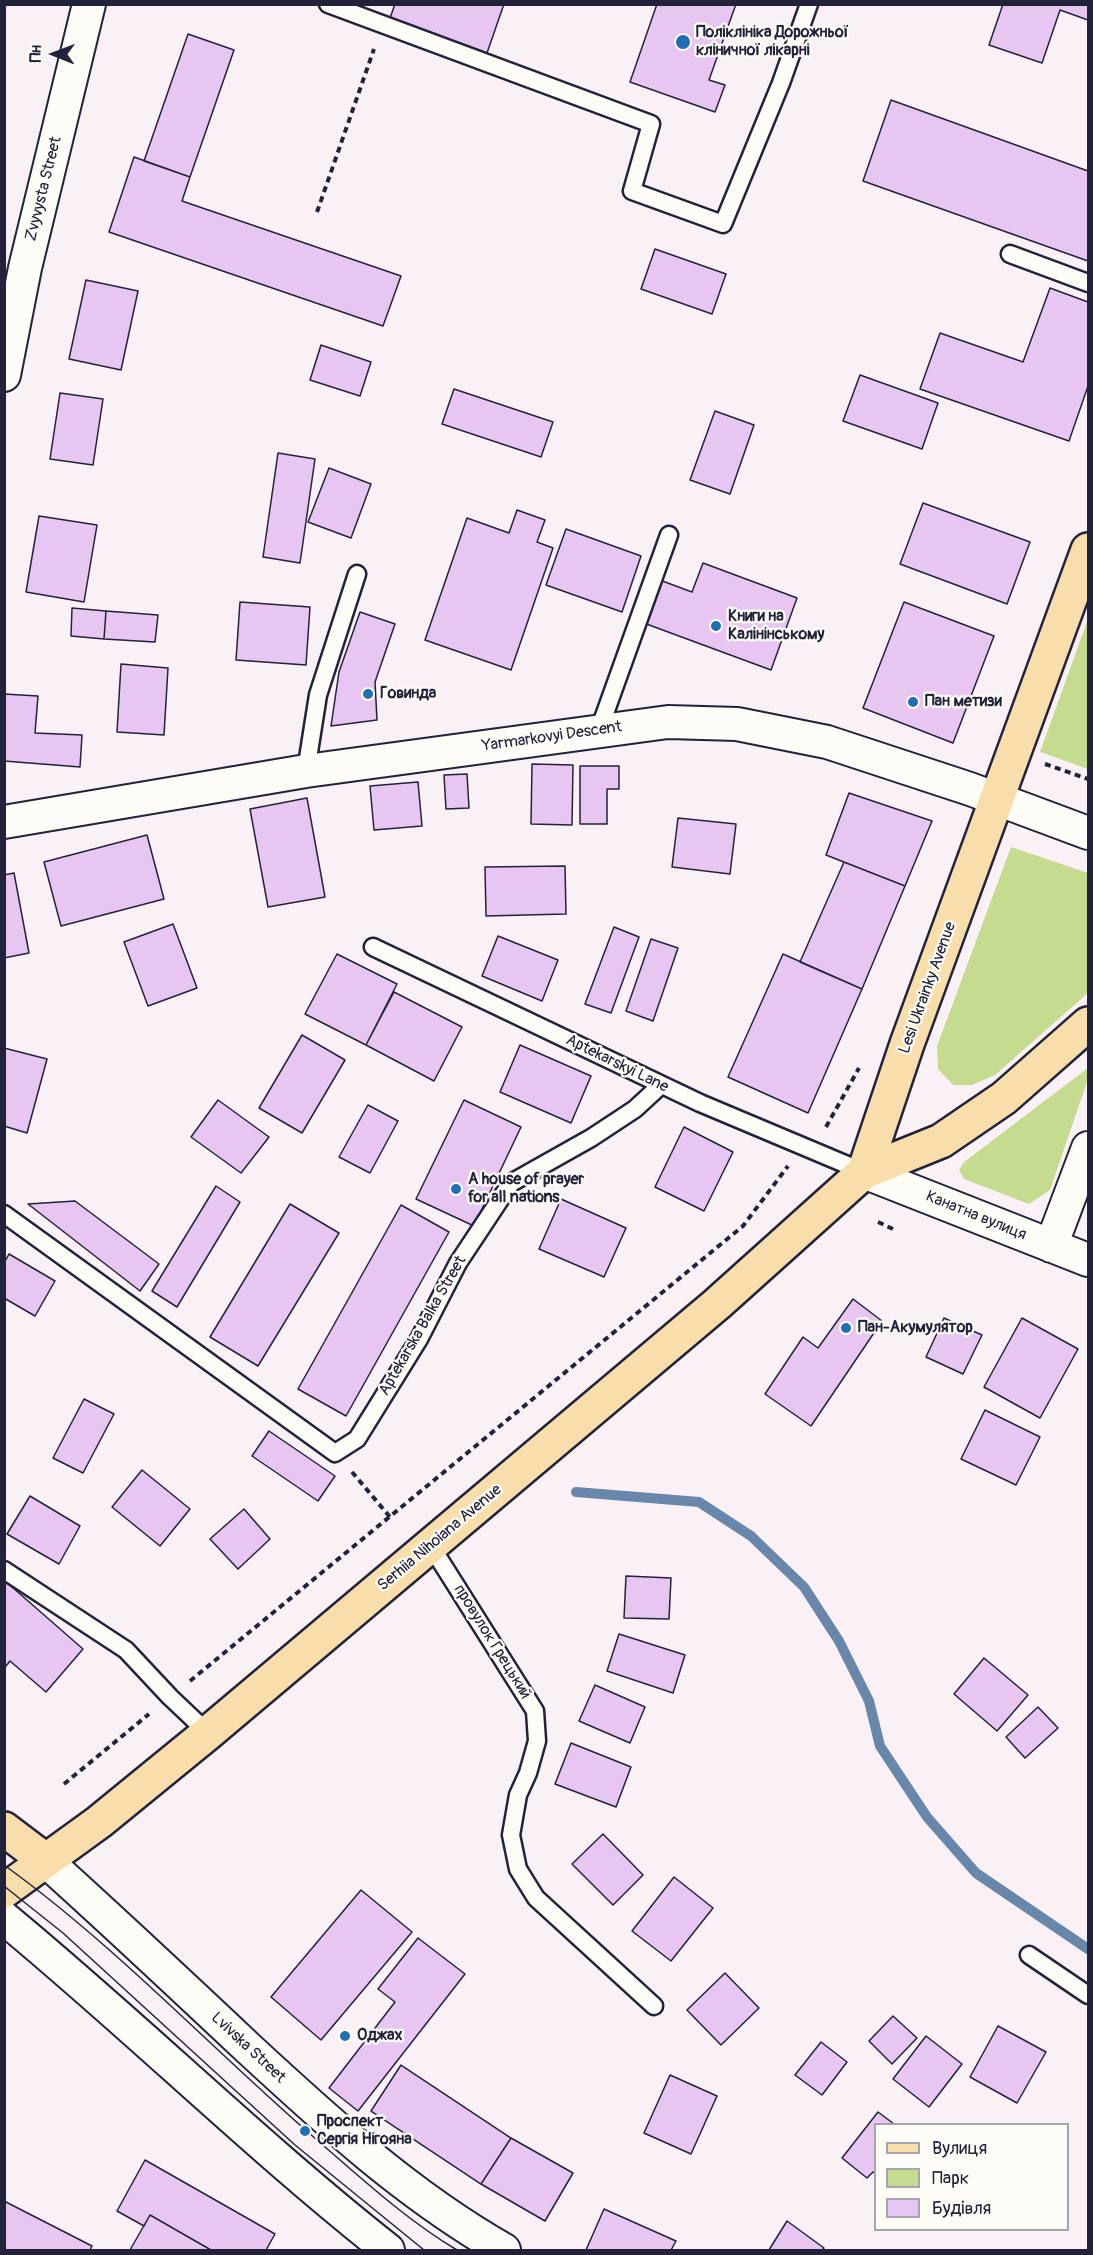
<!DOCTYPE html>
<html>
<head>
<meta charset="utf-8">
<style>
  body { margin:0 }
  #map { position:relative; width:1093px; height:2255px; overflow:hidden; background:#f9f1f6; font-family:Pangolin,sans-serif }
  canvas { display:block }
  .frame { position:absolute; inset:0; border:6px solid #22223b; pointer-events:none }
  .legend { position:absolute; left:874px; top:2123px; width:195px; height:108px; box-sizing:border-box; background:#fdfcf7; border:2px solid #a5a5ac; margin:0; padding:8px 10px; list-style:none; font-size:18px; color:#22223b }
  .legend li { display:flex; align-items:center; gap:12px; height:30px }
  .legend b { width:30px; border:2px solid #a5a5ac }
  .north { position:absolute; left:24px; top:24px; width:60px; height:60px; -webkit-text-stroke:4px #fdfcf7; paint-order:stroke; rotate:271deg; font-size:16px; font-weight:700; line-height:24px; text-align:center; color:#22223b }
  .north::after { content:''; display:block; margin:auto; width:21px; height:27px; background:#22223b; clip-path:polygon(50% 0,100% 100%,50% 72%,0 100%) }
</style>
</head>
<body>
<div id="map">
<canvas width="1093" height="2255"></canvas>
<div class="frame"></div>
<ul class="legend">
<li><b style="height:8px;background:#f8deab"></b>Вулиця</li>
<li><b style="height:16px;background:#c5db90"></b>Парк</li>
<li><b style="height:16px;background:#e8c6f2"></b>Будівля</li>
</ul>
<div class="north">Пн</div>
</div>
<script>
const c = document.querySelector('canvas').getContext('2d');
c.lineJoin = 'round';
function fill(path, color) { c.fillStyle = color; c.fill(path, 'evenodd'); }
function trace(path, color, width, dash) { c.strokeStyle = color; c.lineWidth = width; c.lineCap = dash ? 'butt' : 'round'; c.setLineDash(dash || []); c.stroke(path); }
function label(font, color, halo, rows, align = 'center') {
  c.font = font + ' Pangolin,sans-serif'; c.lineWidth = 4.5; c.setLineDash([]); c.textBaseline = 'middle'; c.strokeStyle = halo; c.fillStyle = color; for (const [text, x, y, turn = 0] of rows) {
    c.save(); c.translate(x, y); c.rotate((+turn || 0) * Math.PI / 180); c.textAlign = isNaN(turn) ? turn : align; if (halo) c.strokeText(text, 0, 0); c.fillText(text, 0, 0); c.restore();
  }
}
fill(new Path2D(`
  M1088,619v150l-48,-17z
  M1011,847l77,26v120l-93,82 -23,10h-19l-15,-16 -1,-23z
  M1088,1068v11l-38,111 -21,14 -65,-25 -5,-9 5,-8z`), '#c5db90');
trace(new Path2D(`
  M576,1492l123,10 52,34 53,51 35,54 30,60 11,45 47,71 49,56 112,76`), '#6987ab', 10);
const building = new Path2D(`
  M395,4h109l-17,49 -97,-35z
  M657,4h79l-27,76 16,5 -10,27 -85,-30z
  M1003,4h85v16l-28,-10 -18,53 -53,-18z
  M188,34l46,16 -44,127 -46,-16z
  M891,100l197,71v90l-225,-80z
  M134,157l56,20 -8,24 219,75 -18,50 -274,-94z
  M655,249l71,25 -14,40 -71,-25z
  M86,280l52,11 -17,79 -52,-11z
  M1050,288l38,14v84l-19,55 -149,-52 20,-56 83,29z
  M321,345l50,17 -11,34 -50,-16z
  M860,375l78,28 -16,46 -79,-28z
  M454,389l99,33 -12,35 -99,-33z
  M60,393l43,6 -10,66 -43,-6z
  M715,411l39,14 -24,69 -40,-14z
  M278,453l37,6 -15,104 -37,-6z
  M329,468l42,16 -20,54 -43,-16z
  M923,503l107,39 -23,62 -107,-40z
  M517,510l28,10 -8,22 16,6 -42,122 -86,-30 42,-122 42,15z
  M39,516l58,9 -13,77 -58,-10z
  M566,529l75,27 -19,56 -76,-27z
  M703,563l94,35 -26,72 -130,-48 16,-43 35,13z
  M240,602l70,5 -4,58 -70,-5z
  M904,602l90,34 -41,107 -90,-35z
  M72,608l34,3 -2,28 -33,-3z
  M106,611l52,4 -3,27 -51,-3z
  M360,612l35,12 -20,58 2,38 -46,6 8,-54z
  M121,664l47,4 -4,67 -47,-3z
  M4,694l34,2 -3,37 47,2 -2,32 -76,-6z
  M532,764l41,1 -1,60 -41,-1z
  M580,766h39v23h-12v35h-27z
  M467,774l2,34 -23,1 -2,-34z
  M418,782l4,44 -48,4 -4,-44z
  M849,793l83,28 -27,65 -79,-31z
  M307,798l18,99 -57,10 -18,-98z
  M678,818l58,6 -6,50 -58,-7z
  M147,835l17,64 -103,27 -17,-64z
  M844,862l61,24 -43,103 -62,-27z
  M565,866l1,48 -80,2 -1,-49z
  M14,873l15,80 -25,5v-83z
  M173,924l24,64 -49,18 -24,-64z
  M614,927l25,10 -28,76 -26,-9z
  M498,936l60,24 -16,41 -60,-25z
  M651,939l27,9 -25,73 -27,-10z
  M337,954l60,30 -31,61 -61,-31z
  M783,954l79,35 -54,124 -80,-36z
  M394,992l68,35 -28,54 -68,-36z
  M302,1035l43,25 -43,73 -43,-25z
  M520,1045l71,31 -20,47 -71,-31z
  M4,1048l43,11 -20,74 -23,-7z
  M218,1100l51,37 -28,36 -50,-36z
  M464,1100l57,27 -47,99 -58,-27z
  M368,1105l30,16 -28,52 -31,-16z
  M684,1127l49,25 -29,59 -49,-24z
  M216,1186l24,16 -63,105 -25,-16z
  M561,1199l65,29 -22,49 -65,-28z
  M75,1201l84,63 -19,27 -112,-87z
  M290,1204l49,29 -81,133 -48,-29z
  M401,1205l48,27 -103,184 -48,-27z
  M9,1254l46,27 -20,35 -31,-18v-35z
  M853,1299l29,22 -71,105 -46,-32 38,-57 15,11z
  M944,1318l38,17 -19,39 -37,-17z
  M1022,1318l56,31 -38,69 -56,-31z
  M84,1399l30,15 -31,59 -30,-15z
  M985,1410l55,27 -24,48 -55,-26z
  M269,1431l66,45 -17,25 -66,-45z
  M142,1470l48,39 -30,37 -48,-39z
  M30,1496l50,30 -21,38 -52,-30z
  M244,1509l26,30 -32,30 -28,-30z
  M626,1576l45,2 -2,41 -45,-1z
  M4,1580l79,69 -37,43 -36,-31 -4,5 -2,-2z
  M619,1634l66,21 -12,38 -66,-22z
  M984,1658l44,37 -31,36 -43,-37z
  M595,1685l50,22 -15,36 -51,-22z
  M1038,1707l20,21 -33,30 -19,-21z
  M571,1743l60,24 -15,40 -61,-23z
  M603,1834l40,41 -30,30 -41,-41z
  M674,1877l39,31 -42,53 -39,-30z
  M361,1890l51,42 -91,108 -50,-43z
  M418,1938l47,36 -107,137 -29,-23 66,-86 -17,-13z
  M725,1973l34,35 -38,37 -34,-35z
  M893,2016l24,22 -25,26 -23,-23z
  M998,2026l48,26 -29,51 -47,-26z
  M926,2036l36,28 -33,43 -36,-28z
  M821,2042l26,20 -25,33 -27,-20z
  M401,2065l110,73 -30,46 -110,-73z
  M670,2075l47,21 -26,58 -47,-21z
  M878,2112l16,12h-18v50l-3,-2 -6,6 -25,-20z
  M511,2138l62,35 -28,48 -64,-37z
  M145,2160l130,74 -9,16h-55l-61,-35 -6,11 -27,-15z
  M4,2201l88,45 -2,4h-86z
  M604,2209l72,32 -5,9h-85z
  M150,2215l61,35h-81z
  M787,2221l37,27 -2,2h-53z`);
fill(building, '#e8c6f2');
trace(building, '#22223b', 1.5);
const lane = new Path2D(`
  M328,4l323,120 -19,67 91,33 58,-141 28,-79
  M1010,254l78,29
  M599,730l70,-195
  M306,771l12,-76 39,-121
  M373,947l327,156 164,69
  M4,1214l331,239 22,-14 62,-100 39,-76 53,-80 80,-45 44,-29 26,-24
  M431,1546l104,165 2,30 -9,32 -10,22 -7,40 7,34 18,29 118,108
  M4,1570l122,80 44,47 38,36
  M1029,1955l59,40`);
const street = new Path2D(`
  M4,375l21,-107 64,-264
  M4,822l302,-51 362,-49 69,2 90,18 143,47 118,44
  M864,1172l224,88
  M1051,1246l37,-98
  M45,1860c69,62 136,125 203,188 80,74 161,148 256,202
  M4,1918c131,108 251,227 384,332`);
const primary = new Path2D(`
  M864,1172l43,-128 181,-494
  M4,1829l41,31
  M4,1891l95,-69 109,-89 509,-429 147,-132 77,-31 63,-43 84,-74`);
trace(lane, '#22223b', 21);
trace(street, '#22223b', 36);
trace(primary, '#22223b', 38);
trace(new Path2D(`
  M317,212l57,-163
  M1045,764l43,15
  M826,1127l33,-59
  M878,1222l15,7
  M352,1472l38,45
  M190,1681l553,-455 45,-60
  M64,1784l85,-70`), '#22223b', 4, [6, 4.5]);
trace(lane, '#fdfcf7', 16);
trace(street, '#fdfcf7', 32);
trace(primary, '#f8deab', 33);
trace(new Path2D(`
  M4,1865c118,85 217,194 328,288 39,34 81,71 125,97
  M4,1886l59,47 232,212 129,105`), '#22223b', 1.5);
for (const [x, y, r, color] of [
  [683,42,8,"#1f6fb2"],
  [716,626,6,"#1f6fb2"],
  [368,694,6,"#1f6fb2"],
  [913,702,6,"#1f6fb2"],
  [456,1189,6,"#1f6fb2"],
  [846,1328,6,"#1f6fb2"],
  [345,2036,6,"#1f6fb2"],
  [305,2131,6,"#1f6fb2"]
]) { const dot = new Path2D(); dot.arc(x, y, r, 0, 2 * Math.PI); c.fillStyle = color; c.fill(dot); trace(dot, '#fdfcf7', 2); }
label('bold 16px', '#22223b', '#fdfcf7', [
  ["Поліклініка Дорожньої",696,33],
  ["кліничної лікарні",696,51],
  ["Книги на",728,617],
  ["Калінінському",728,635],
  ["Говинда",380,694],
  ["Пан метизи",925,702],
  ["A house of prayer",468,1180],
  ["for all nations",468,1198],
  ["Пан-Акумулятор",858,1328],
  ["Оджах",357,2036],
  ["Проспект",317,2122],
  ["Сергія Нігояна",317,2140]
], 'left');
label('16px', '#22223b', '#fdfcf7', [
  ["Zvyvysta Street",44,189,-76],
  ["Yarmarkovyi Descent",552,737,-8],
  ["Lesi Ukrainky Avenue",928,988,-70],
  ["Aptekarskyi Lane",617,1064,26],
  ["Канатна вулиця",976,1216,22],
  ["Aptekarska Balka Street",423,1326,-60],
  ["Serhiia Nihoiana Avenue",440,1538,-40],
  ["провулок Грецький",492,1642,58],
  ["Lvivska Street",248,2048,43]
]);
</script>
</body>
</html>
